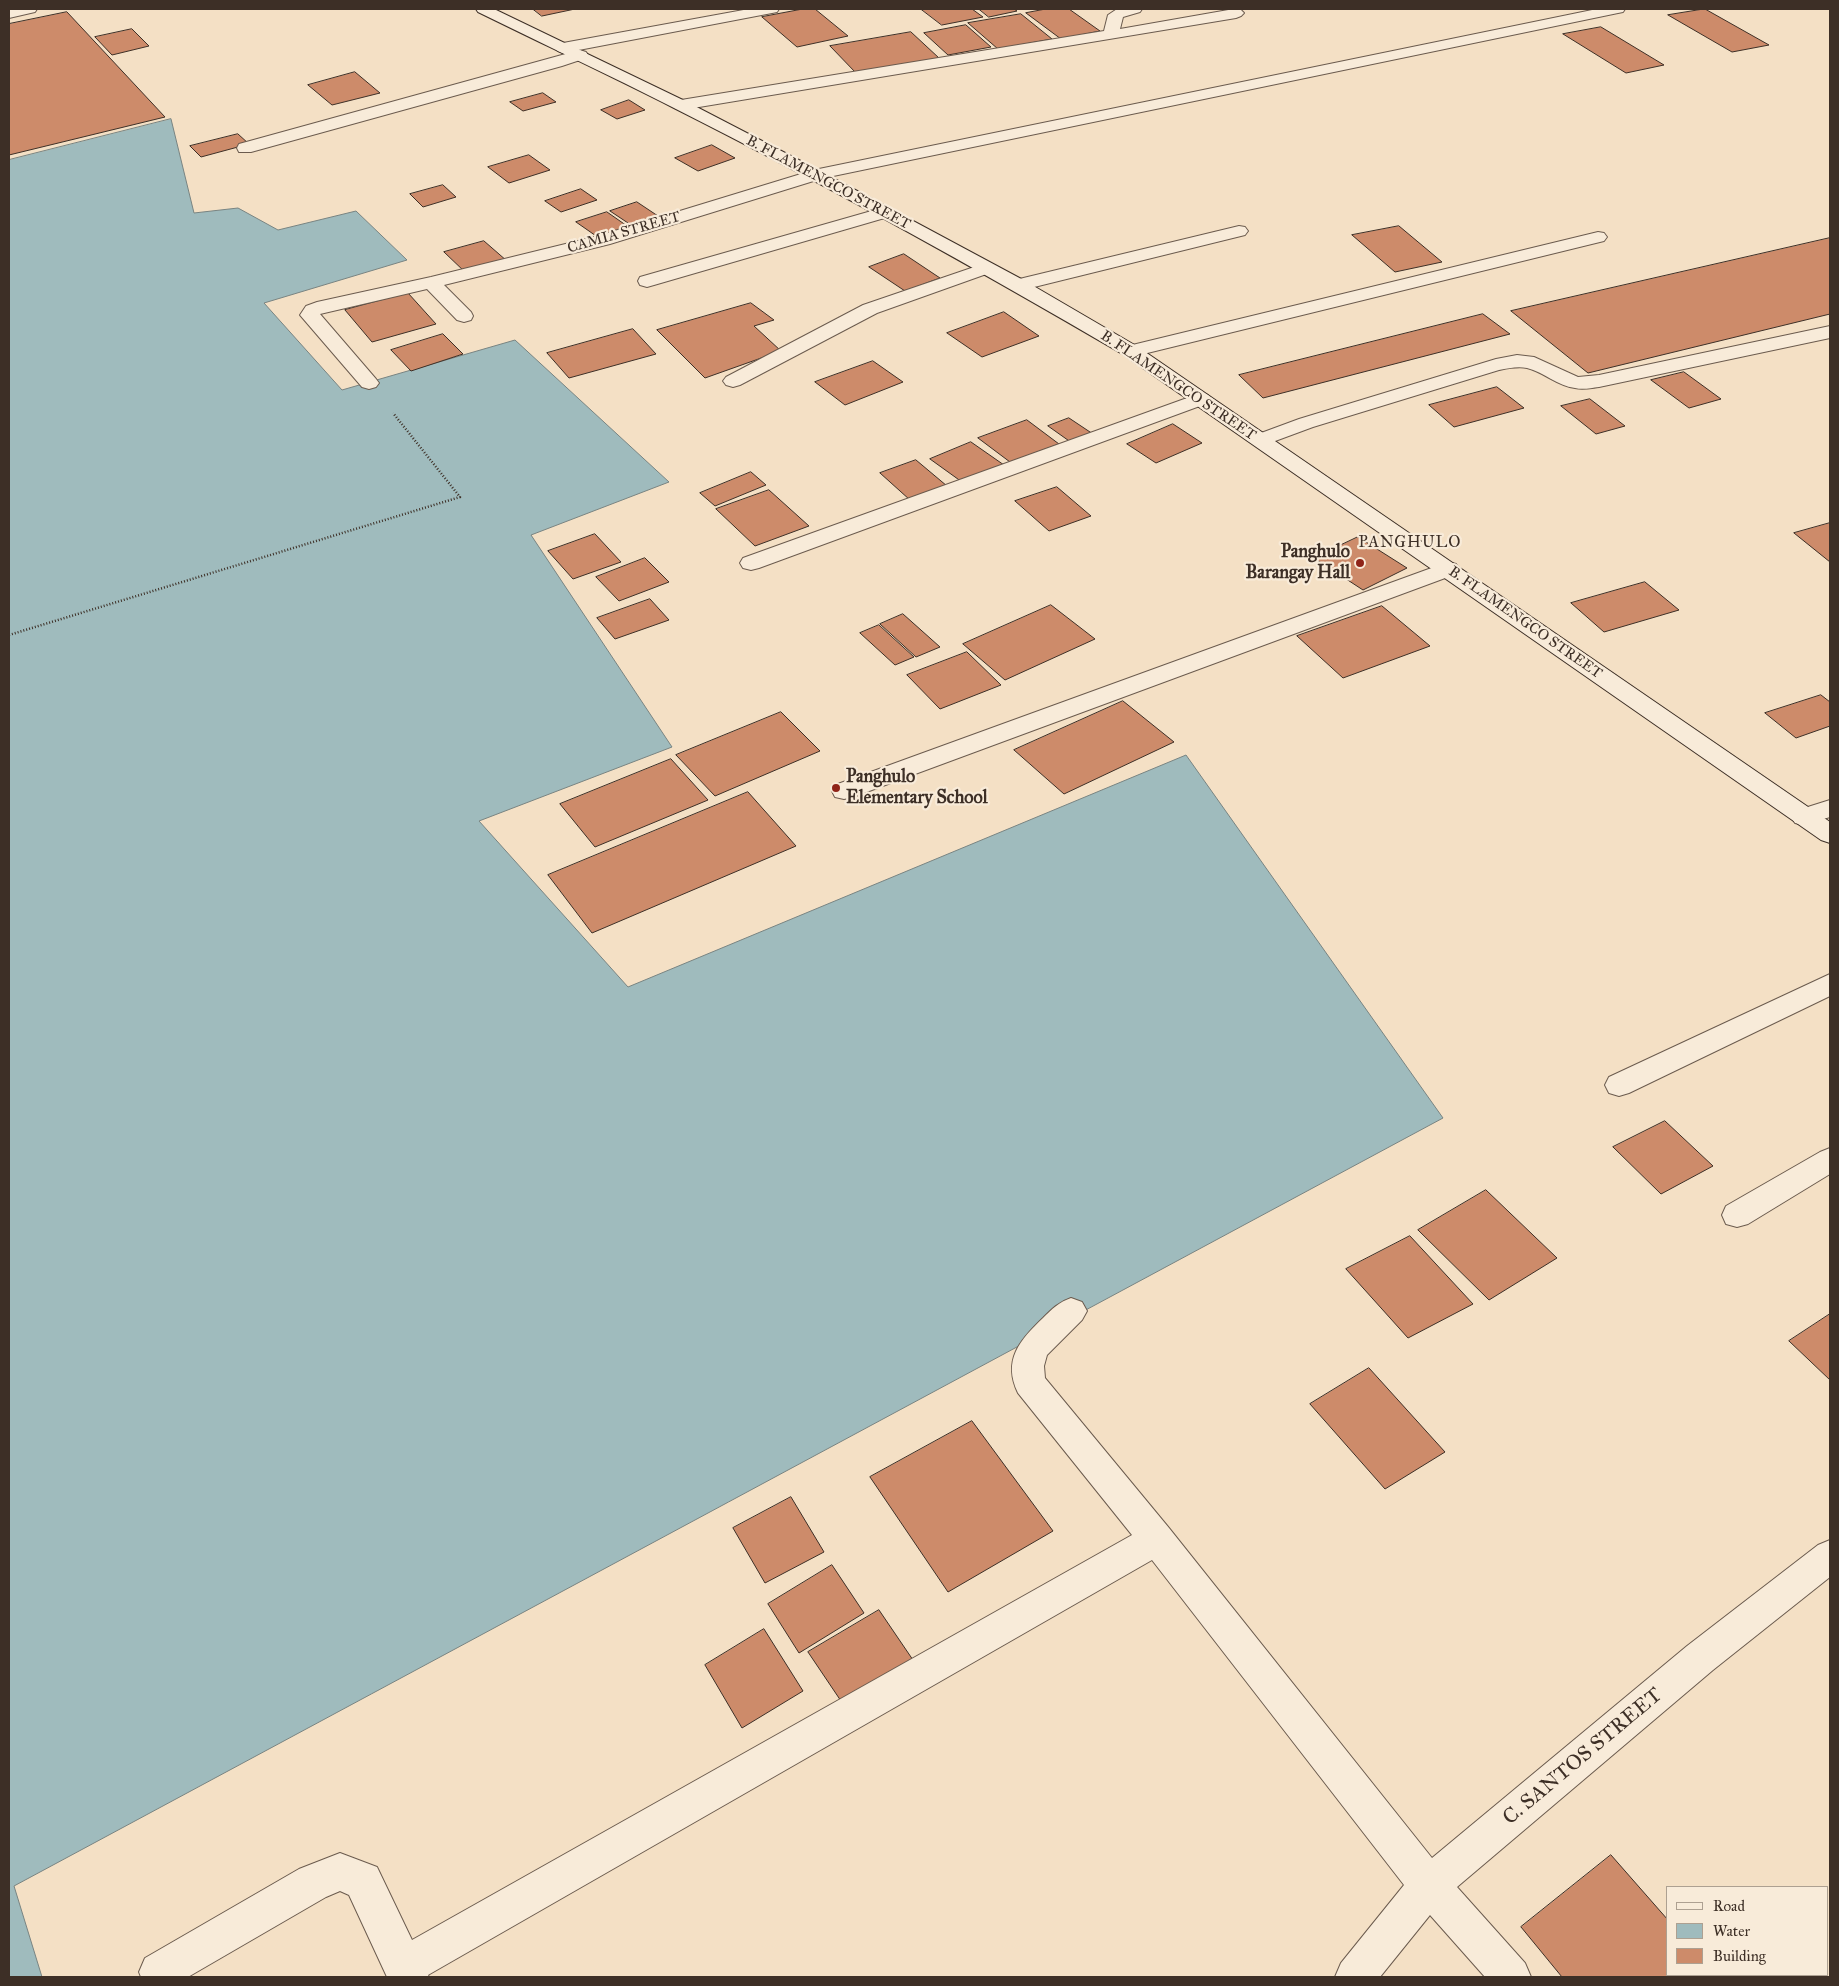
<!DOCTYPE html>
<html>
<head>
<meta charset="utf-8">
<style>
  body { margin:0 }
  #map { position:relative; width:1839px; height:1986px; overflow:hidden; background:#f4e0c5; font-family:"IM FELL Great Primer",serif }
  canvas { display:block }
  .frame { position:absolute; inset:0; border:10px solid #3d2f26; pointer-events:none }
  .legend { position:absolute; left:1666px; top:1886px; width:162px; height:90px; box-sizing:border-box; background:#f8ebd9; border:1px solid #ada091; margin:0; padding:6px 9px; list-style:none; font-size:15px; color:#3d2f26 }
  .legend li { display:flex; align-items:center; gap:10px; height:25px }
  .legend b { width:25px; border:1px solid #ada091 }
</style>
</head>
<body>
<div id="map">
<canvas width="1839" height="1986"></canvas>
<div class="frame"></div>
<ul class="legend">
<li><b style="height:6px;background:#f8ebd9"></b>Road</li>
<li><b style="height:14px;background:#9fbbbd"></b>Water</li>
<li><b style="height:14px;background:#cd8b6a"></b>Building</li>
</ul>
</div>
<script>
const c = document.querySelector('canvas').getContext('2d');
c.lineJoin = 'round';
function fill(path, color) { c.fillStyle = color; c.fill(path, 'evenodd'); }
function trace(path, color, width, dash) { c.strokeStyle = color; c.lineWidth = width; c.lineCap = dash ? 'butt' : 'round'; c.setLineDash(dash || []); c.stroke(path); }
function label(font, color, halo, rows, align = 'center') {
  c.font = font + ' "IM FELL Great Primer",serif'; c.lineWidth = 4.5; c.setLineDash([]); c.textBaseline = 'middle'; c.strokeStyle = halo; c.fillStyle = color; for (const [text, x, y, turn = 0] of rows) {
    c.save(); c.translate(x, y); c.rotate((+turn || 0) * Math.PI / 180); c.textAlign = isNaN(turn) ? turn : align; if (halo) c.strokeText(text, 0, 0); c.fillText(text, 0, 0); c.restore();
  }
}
const water = new Path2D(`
  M171,119l23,94 44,-5 40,22 78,-19 51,49 -143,43 78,87 173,-50 154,142 -138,53 141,212 -193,74 149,166 558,-232 257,363 -1429,768 28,91h-33v-1817z`);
fill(water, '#9fbbbd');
trace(water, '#788381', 1);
const building = new Path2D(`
  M533,9h42l-33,7z
  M803,9h12l33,27 -51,11 -35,-30z
  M921,9h51l11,8 -41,8z
  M979,9h35l3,2 -28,6z
  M1046,9h23l31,22 -39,8 -35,-26z
  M1705,9l64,36 -37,7 -64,-37z
  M67,12l98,105 -156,38v-131z
  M1021,14l31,25 -54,10 -30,-26z
  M966,25l25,22 -43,8 -24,-22z
  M1601,27l63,38 -38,8 -63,-39z
  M132,29l17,17 -37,9 -17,-18z
  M911,32l28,26 -83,15 -26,-27z
  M355,72l25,21 -48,12 -24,-20z
  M543,93l13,9 -33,9 -13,-9z
  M629,100l16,10 -28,9 -16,-9z
  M238,134l11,10 -48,13 -11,-11z
  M712,145l23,13 -37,13 -23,-13z
  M529,155l21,15 -41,13 -21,-16z
  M443,185l13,12 -33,10 -13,-13z
  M581,189l16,11 -36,12 -16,-11z
  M637,202l21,14 -27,9 -21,-14z
  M607,212l23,16 -31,10 -23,-16z
  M1399,226l43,36 -47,10 -43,-37z
  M1830,238v76l-242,59 -77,-62z
  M484,241l23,20 -41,12 -22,-21z
  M904,254l36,24 -35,13 -36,-24z
  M408,293l28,31 -64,18 -27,-32z
  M751,303l23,17 -20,6 27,25 -76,27 -48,-48z
  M1004,312l35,24 -57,21 -35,-24z
  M1483,314l27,20 -247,64 -24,-23z
  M633,329l23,25 -87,24 -22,-25z
  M443,334l20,20 -52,17 -20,-21z
  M873,361l30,21 -58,23 -30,-23z
  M1684,372l37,27 -32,9 -38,-28z
  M1497,387l27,21 -70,19 -25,-22z
  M1590,399l35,27 -29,8 -35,-28z
  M1069,418l24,16 -21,9 -24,-17z
  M1027,420l32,24 -49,18 -32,-24z
  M1173,424l29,19 -46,20 -29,-19z
  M971,442l33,23 -42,17 -32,-23z
  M916,460l31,26 -37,14 -30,-27z
  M751,472l15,13 -51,21 -15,-13z
  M1057,487l34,29 -42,15 -34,-30z
  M769,490l40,36 -54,20 -39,-37z
  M1830,523v39l-36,-29z
  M595,534l26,28 -48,17 -25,-28z
  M1358,537l49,31 -44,22 -49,-32z
  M645,558l24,24 -50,19 -23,-24z
  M1645,582l34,28 -75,22 -33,-29z
  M650,599l19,21 -54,19 -18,-21z
  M1051,605l44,34 -90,41 -42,-36z
  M1382,606l48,40 -87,32 -46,-42z
  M903,614l37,33 -24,10 -36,-33z
  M879,625l35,32 -19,8 -35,-32z
  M967,652l34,33 -61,24 -33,-34z
  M1821,695l9,7v24l-34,12 -31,-25z
  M1123,701l51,41 -110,52 -50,-44z
  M781,712l39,39 -105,45 -39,-41z
  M671,759l37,41 -113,47 -35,-43z
  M748,792l48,54 -204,87 -44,-58z
  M1665,1121l48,45 -52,28 -48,-47z
  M1486,1190l71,68 -68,42 -71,-70z
  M1410,1236l63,68 -65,34 -62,-69z
  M1830,1314v66l-41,-39z
  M1369,1368l76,84 -60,37 -75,-85z
  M972,1421l81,110 -105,61 -78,-115z
  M791,1497l33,55 -59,31 -32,-55z
  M832,1565l32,48 -65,40 -31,-49z
  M879,1610l34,50 -70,44 -35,-52z
  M764,1629l39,62 -61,37 -37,-63z
  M1611,1855l57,65v55h17l-3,2h-120l-41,-50z`);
fill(building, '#cd8b6a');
trace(building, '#3d2f26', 1);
const lane = new Path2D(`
  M37,9l-2,3 -26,6v-8z
  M580,50l6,2 2,3 -2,3 -24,8 -311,86h-12l-2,-4 2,-4z
  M814,170l6,1 3,4 -3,4 -210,65 -166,41 27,27 2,4 -2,4 -7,2 -7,-2 -30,-31 -107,25 56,65 3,4 -3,4 -7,2 -7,-2 -62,-72 6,-9 11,-4 114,-25 167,-41z
  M882,208l6,1 3,4 -3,4 -234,68 -7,2 -7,-2 -2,-4 2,-4z
  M1239,226l6,1 3,4 -3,4 -227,56 -7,-2 -2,-4 2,-4z
  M986,263l6,1 3,4 -3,4 -115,41 -137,72 -7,2 -7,-2 -3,-4 3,-4 137,-72z
  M1830,326v12l-231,49c-8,1 -16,3 -24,1 -18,-2 -31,-16 -48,-20 -9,-2 -18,0 -28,2l-186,57 -46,17 -7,2 -7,-2 -3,-4 3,-4 46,-17 197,-60 21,-4 17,2 44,20 21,-2z
  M1448,562l8,2 3,5 -3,5 -603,223 -9,2 -9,-2 -3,-6 3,-6z
  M1830,974v22l-201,97 -10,3 -10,-3 -4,-8 4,-8z
  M1830,1148v26l-82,50 -11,3 -11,-3 -4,-9 4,-9 94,-54z`);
const street = new Path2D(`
  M749,9h30l-2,3 -5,1 -209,40 -5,-2 -3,-3 3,-3 5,-2z
  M1117,9h25l-2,3 -17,5 -3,12 114,-20 7,1 3,3 -3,3 -5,2 -555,92 -6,-2 -2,-3 2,-3 6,-2 423,-69 4,-16z
  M1597,9h28l-2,3 -5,1 -804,167 -6,-1 -3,-4 3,-4 6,-1z
  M1598,232l6,1 3,4 -3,4 -473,116 -7,-2 -3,-4 3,-4z
  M1201,393l7,2 3,4 -3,4 -449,165 -8,2 -8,-2 -3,-5 3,-5z
  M1830,800v17l-26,8 -9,-2 -4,-6 4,-6z
  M1071,1298l11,4 5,9 -5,9 -35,35 -3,11 1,12 124,150 263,330 255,-212 131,-101 12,-5v37l-117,93 -256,217 68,76 6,14h-46l-55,-62 -50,62h-45l6,-14 63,-78 -252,-325 -724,415 1,2h-42l-38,-82 -9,-4 -14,6 -138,80h-47l-2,-5 6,-14 154,-89 41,-16 37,14 35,73 720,-405 -114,-142c-16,-33 2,-53 25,-75 9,-9 16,-16 28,-20z`);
const secondary = new Path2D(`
  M476,9h18l193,93 133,69 205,110 113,66 692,475v21l-9,-3 -697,-485c-147,-86 -297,-170 -450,-247 -65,-33 -131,-64 -196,-96z`);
trace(lane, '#6b5b4e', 2);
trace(street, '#6b5b4e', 2);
trace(secondary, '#3d2f26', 2);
trace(new Path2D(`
  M9,635l451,-138 -67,-84`), '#3d2f26', 2.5, [1, 2]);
fill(lane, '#f8ebd9');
fill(street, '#f8ebd9');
fill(secondary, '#f8ebd9');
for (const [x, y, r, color] of [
  [1360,563,5,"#8f2418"],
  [836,788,5,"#8f2418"]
]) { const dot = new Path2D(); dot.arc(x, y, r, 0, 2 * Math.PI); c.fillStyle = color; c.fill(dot); trace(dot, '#f8ebd9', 2); }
label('15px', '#3d2f26', '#f8ebd9', [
  ["B. FLAMENGCO STREET",828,183,28],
  ["CAMIA STREET",624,233,-16],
  ["B. FLAMENGCO STREET",1178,386,34],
  ["B. FLAMENGCO STREET",1525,623,35]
]);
c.letterSpacing = '1px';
label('16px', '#3d2f26', '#f8ebd9', [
  ["PANGHULO",1410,543]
]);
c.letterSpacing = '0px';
label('bold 18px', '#3d2f26', '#f8ebd9', [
  ["Panghulo",1350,553],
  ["Barangay Hall",1350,574],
  ["Panghulo",846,778,"left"],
  ["Elementary School",846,799,"left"]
], 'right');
label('21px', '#3d2f26', '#f8ebd9', [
  ["C. SANTOS STREET",1583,1757,-40]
]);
</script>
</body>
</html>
